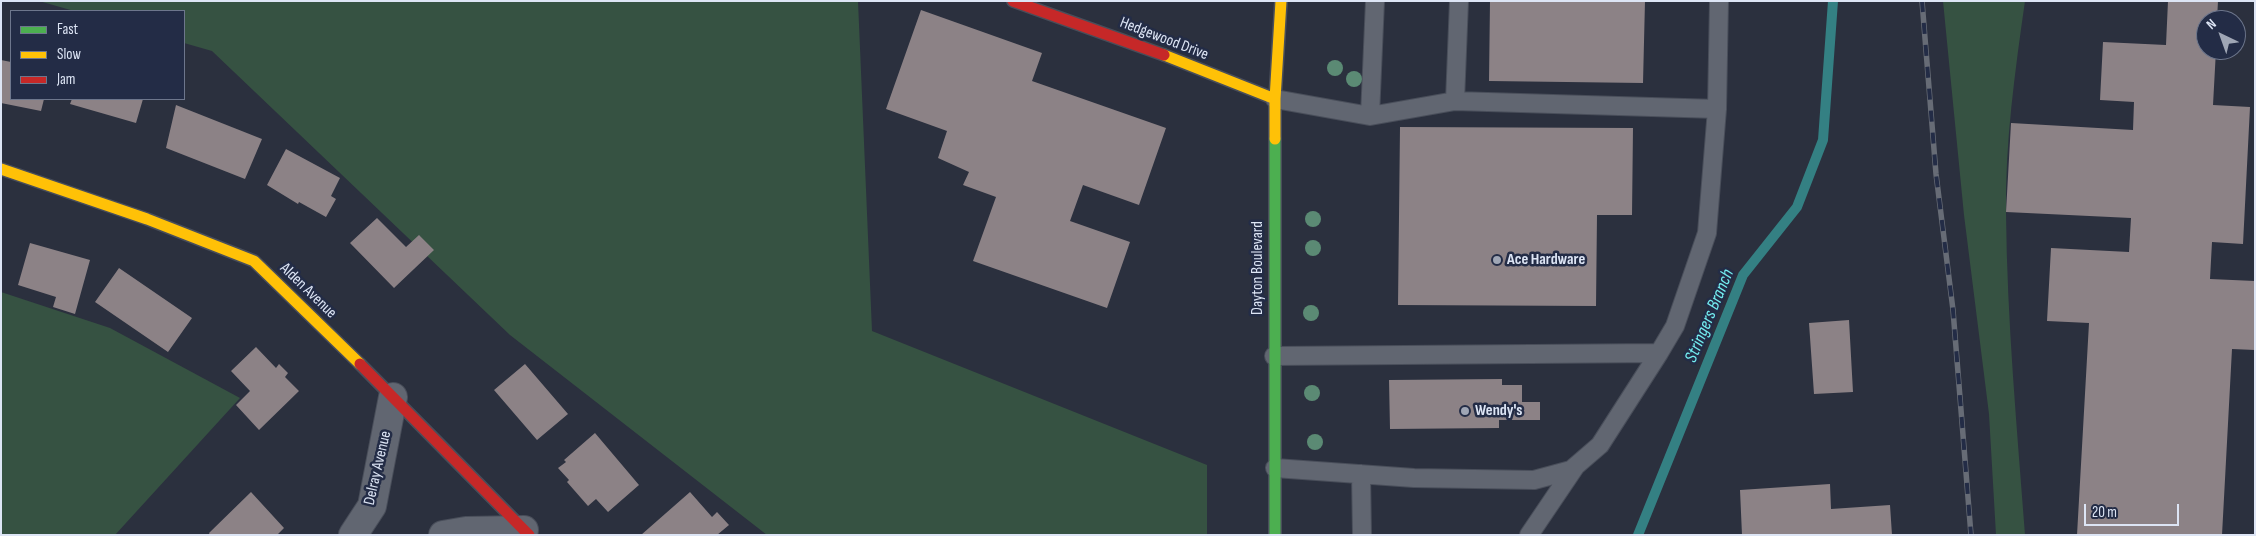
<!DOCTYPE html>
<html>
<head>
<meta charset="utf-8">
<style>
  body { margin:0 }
  #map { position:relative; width:2256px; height:536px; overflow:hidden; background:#2b303e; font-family:"Sofia Sans Condensed",sans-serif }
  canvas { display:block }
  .frame { position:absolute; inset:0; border:2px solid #dde5f5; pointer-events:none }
  .legend { position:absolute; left:10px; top:10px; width:175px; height:90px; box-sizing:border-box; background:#232c46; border:1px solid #6d768c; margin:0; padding:6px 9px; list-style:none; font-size:15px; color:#dde5f5 }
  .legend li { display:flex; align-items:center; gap:10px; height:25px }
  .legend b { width:25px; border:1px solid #6d768c }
  .north { position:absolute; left:2196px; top:10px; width:50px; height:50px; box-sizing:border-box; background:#232c46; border:1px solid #6d768c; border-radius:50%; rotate:318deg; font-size:14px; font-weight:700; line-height:20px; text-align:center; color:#dde5f5 }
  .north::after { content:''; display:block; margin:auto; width:18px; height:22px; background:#9fa6b5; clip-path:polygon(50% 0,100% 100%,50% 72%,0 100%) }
  .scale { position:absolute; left:2084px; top:504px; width:95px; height:22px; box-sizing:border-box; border:2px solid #dde5f5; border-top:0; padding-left:6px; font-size:15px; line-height:18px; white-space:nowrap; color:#dde5f5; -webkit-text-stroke:4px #232c46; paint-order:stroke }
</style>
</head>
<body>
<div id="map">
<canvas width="2256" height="536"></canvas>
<div class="frame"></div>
<ul class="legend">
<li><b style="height:6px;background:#4caf50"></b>Fast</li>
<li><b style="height:6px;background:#ffc107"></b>Slow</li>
<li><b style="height:6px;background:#c62828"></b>Jam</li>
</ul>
<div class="north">N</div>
<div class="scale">20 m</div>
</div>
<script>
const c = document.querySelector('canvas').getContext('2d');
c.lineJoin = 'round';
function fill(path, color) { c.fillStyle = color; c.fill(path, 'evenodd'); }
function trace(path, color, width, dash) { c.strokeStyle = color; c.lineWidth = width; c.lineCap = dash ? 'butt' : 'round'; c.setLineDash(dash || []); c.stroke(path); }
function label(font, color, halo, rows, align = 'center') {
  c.font = font + ' "Sofia Sans Condensed",sans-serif'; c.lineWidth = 5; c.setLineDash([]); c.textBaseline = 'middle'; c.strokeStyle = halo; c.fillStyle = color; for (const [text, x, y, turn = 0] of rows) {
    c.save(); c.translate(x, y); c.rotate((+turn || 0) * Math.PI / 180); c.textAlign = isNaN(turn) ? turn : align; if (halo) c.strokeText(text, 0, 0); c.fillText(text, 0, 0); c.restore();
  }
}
fill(new Path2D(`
  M39,1h819l14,330 335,134v70h-440l-257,-200 -298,-284 -28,-8v-32h-110z
  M1943,1h82c-10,70 -20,142 -19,212 1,107 11,215 19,322h-29l-7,-121 -25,-199z
  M1,292l109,36 130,70 -125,137h-114z`), '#365242');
trace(new Path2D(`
  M1638,535l105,-260 54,-68 26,-67 10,-139`), '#348083', 10);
fill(new Path2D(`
  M1490,1h155l-2,82 -154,-2z
  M2168,1h50l-1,19h-11v30h10l-3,55 37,2 -7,137 -31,-2 -2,37 45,2v69l-23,-1 -10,186h-145l12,-212 -42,-2 4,-73 78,4 2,-34 -125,-6 5,-89 122,7 1,-28 -34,-2 3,-58 63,3z
  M921,10l121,43 -10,28 134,47 -27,77 -56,-20 -13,36 60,21 -23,66 -134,-47 23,-64 -33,-12 6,-13 -31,-14 9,-27 -61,-22z
  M1,60l10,2v37h33l-3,12 -40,-8z
  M72,99h71l-7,24 -66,-19z
  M176,105l86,34 -17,40 -79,-31z
  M1400,127l233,1 -1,87h-35l-1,91 -198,-1z
  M286,149l54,29 -9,18 5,3 -10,18 -27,-15 -1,2 -31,-19z
  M377,218l29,29 13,-12 15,15 -40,38 -44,-45z
  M30,243l60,17 -15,54 -22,-7 3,-10 -38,-12z
  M119,268l73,50 -24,34 -73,-50z
  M1849,320l4,72 -39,2 -5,-71z
  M256,347l20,21 3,-4 9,9 -3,4 14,14 -40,39 -23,-25 14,-14 -19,-20z
  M525,364l43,50 -31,26 -43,-50z
  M1502,379v6h20v17h18v18h-41v8l-109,1 -1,-49z
  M595,433l44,52 -31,27 -12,-13 -8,7 -21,-24 2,-2 -11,-12 8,-6 -2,-2z
  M1830,484l1,25 59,-4 2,30h-150l-2,-45z
  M251,492l33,36 -7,7h-67l-1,-2z
  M690,492l22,25 5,-5 12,13 -12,10h-76z`), '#8c8286');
const lane = new Path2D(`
  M1275,99l95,17 85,-15 262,8
  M1455,101l4,-100
  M1370,116l5,-115
  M1274,356l385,-3 16,-27 32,-93 10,-124 2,-108
  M1275,468l139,10 120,2 37,-10 29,-25 59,-92
  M1361,474l1,61
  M1529,535l46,-68`);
const street = new Path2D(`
  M353,535l19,-29 21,-109
  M443,535l23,-4 58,-1`);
const fast = new Path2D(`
  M1275,139v396`);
const slow = new Path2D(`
  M1164,55l111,44
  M1275,139v-40l6,-98
  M1,169l146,50 107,42 106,103`);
const jam = new Path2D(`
  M1013,1l151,54
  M360,364l169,171`);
trace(lane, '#494e5a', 20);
trace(street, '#494e5a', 30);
trace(fast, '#494e5a', 14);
trace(slow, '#494e5a', 14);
trace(jam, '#494e5a', 14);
trace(lane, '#616671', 18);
trace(street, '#616671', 28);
trace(fast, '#4caf50', 11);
trace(slow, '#ffc107', 11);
trace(jam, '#c62828', 11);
const rail = new Path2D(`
  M1922,1l14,173 17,136 18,225`);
trace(rail, '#676c76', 5.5);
trace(rail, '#232c46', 4, [11]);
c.fillStyle = '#5b8a74';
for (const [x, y] of [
  [1335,68],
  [1354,79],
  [1313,219],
  [1313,248],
  [1311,313],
  [1312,393],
  [1315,442]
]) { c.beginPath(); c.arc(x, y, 8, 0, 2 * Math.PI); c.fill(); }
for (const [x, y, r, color] of [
  [1497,260,5,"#9fa6b5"],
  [1465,411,5,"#9fa6b5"]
]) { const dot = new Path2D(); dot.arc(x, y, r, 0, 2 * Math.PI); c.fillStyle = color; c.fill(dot); trace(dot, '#232c46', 2); }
label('16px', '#dde5f5', '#232c46', [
  ["Hedgewood Drive",1164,39,21],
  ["Dayton Boulevard",1258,268,-90],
  ["Alden Avenue",308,291,44],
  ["Delray Avenue",378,468,-77]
]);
label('bold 16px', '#dde5f5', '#232c46', [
  ["Ace Hardware",1507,260],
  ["Wendy's",1475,411]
], 'left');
label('italic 18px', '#74edf0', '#232c46', [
  ["Stringers Branch",1710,316,-67]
]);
</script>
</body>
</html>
